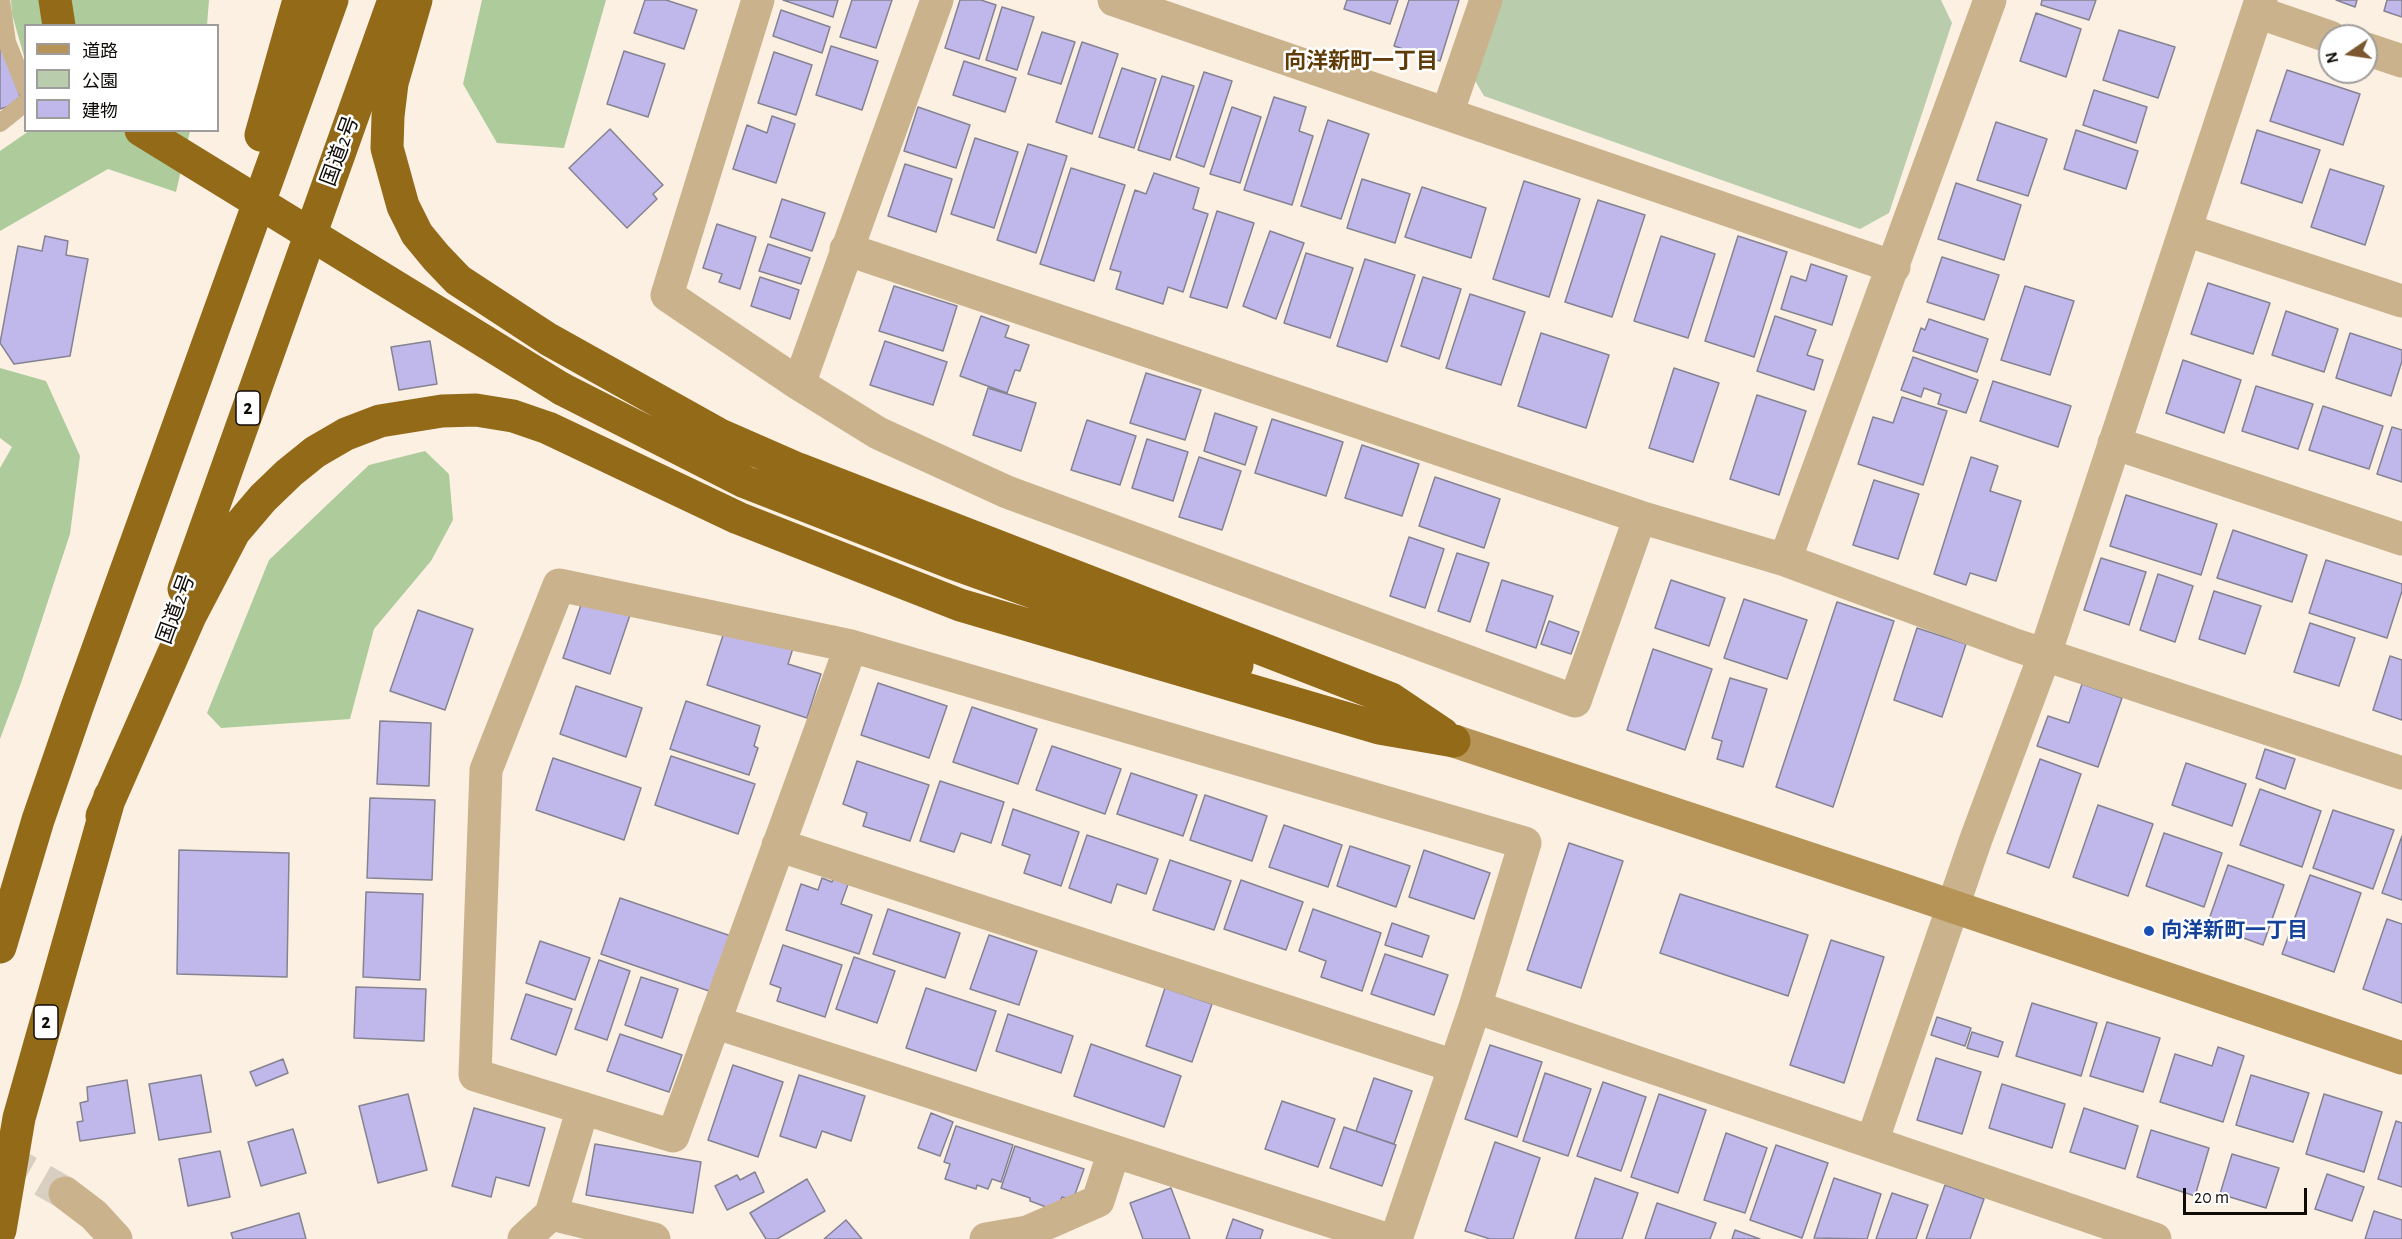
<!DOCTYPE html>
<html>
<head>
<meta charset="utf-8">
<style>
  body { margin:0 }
  #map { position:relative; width:2402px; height:1239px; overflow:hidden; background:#fcf0e3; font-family:"Alegreya Sans","Noto Sans JP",sans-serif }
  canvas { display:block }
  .legend { position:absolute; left:24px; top:24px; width:195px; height:108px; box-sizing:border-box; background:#fff; border:2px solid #9f9d9c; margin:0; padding:8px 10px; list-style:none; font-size:18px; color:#0f0b07 }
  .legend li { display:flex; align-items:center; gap:12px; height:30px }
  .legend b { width:30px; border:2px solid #9f9d9c }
  .north { position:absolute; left:2318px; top:24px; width:60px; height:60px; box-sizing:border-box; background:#fff; border:2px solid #9f9d9c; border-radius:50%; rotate:257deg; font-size:16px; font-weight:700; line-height:24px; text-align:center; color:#0f0b07 }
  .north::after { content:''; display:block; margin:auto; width:21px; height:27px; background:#7b5830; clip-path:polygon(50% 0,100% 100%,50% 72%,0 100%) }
  .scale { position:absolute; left:2183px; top:1188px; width:124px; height:27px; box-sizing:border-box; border:3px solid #0f0b07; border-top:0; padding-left:8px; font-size:18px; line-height:21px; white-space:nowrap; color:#0f0b07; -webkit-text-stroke:4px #fff; paint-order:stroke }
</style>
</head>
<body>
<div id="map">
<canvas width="2402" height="1239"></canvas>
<ul class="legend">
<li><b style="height:8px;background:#b69356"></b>道路</li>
<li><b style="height:16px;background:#b9cdad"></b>公園</li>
<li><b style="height:16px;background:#c0b8eb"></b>建物</li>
</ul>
<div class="north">N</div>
<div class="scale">20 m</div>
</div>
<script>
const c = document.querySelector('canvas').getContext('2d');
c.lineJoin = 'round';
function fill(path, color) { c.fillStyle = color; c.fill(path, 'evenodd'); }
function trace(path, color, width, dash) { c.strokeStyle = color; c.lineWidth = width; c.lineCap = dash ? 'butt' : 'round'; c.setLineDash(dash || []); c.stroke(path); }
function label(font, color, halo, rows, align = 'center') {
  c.font = font + ' "Alegreya Sans","Noto Sans JP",sans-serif'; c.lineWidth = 5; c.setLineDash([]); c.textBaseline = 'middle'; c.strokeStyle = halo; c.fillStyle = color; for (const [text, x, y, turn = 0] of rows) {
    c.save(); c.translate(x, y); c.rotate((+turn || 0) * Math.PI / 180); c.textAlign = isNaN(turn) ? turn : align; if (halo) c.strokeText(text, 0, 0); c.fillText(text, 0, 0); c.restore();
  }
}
fill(new Path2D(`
  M1500,0h441l11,23 -63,190 -29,16 -376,-133 -10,-17z`), '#b9cdad');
fill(new Path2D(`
  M11,0h198l-2,25 -181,1 -1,34 -13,-46z
  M482,0h124l-42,148 -67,-5 -34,-59z
  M29,131h161l-14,61 -68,-23 -108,62v-80z
  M0,368l46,13 34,75 -10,78 -49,149 -21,56v-271l12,-21 -12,-9z
  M425,451l24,23 4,46 -22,41 -57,68 -24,90 -129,9 -14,-15 62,-153 100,-95z`), '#aecb9c');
const building = new Path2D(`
  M645,0h21l31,10 -13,39 -50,-16z
  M783,0h55l-5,17z
  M852,0h40l-16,48 -36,-11z
  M960,0h21l15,5 -17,54 -34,-11z
  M1347,0h51l-8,24 -46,-15z
  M1409,0h50l-19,61 -46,-15z
  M2042,0h54l-7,20 -48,-15z
  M2336,0h21l-2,7z
  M2387,0h15v17l-18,-6z
  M1002,7l32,10 -17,53 -31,-10z
  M781,10l49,17 -8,26 -49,-17z
  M2036,13l45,16 -15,48 -46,-16z
  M2119,30l56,17 -17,51 -55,-18z
  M1042,32l33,10 -14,42 -33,-10z
  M0,39l22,63 -22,7z
  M1082,42l36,12 -26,80 -36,-12z
  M831,46l47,15 -16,49 -46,-15z
  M624,51l41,13 -17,53 -41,-13z
  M774,52l38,13 -16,50 -38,-12z
  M964,61l52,17 -11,34 -52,-17z
  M1122,68l34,11 -22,69 -35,-11z
  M2287,70l73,24 -17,51 -73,-24z
  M1204,72l28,9 -28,86 -28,-10z
  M1162,76l32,10 -24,74 -32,-10z
  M2094,90l53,17 -11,36 -53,-18z
  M1274,97l32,10 -7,24 14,5 -21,69 -48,-15z
  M918,107l52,18 -14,43 -52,-17z
  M1232,107l29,10 -21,66 -30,-9z
  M772,116l23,8 -19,59 -43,-14 14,-44 20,8z
  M1328,120l41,14 -28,85 -40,-13z
  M1996,122l51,17 -19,57 -51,-16z
  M610,129l53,56 -10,9 4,5 -30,29 -58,-60z
  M2076,130l62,21 -12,38 -62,-20z
  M2257,130l63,20 -18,53 -61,-20z
  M975,138l43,14 -24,76 -43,-14z
  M1028,144l39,12 -31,97 -39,-13z
  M905,164l47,15 -16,53 -48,-16z
  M1071,168l54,17 -31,96 -54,-17z
  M2330,169l54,17 -19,59 -54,-18z
  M1154,173l45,15 -6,21 15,5 -25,78 -15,-5 -5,17 -47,-15 5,-17 -11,-3 25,-79 11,4z
  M1362,179l48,15 -15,49 -48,-15z
  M1524,181l56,18 -31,98 -56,-18z
  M1956,183l65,22 -17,55 -66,-21z
  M1422,187l64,21 -15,50 -66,-21z
  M782,199l43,14 -13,38 -42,-14z
  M1598,200l47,15 -33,102 -47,-15z
  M1217,211l37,12 -27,85 -37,-11z
  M717,224l39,13 -16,52 -21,-7 3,-8 -19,-6z
  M1270,231l34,12 -28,76 -33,-13z
  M45,236l23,5 -2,14 22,4 -18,97 -56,8 -14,-21 18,-97 24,5z
  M1661,236l54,18 -27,84 -54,-17z
  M1738,236l49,16 -33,105 -49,-16z
  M768,244l42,14 -9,26 -42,-13z
  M1306,253l47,15 -23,70 -46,-15z
  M1942,257l57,18 -15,45 -57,-18z
  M1365,259l50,16 -28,87 -50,-16z
  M1811,264l36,12 -15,49 -51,-16 10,-33 15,5z
  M760,277l39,13 -9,29 -39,-13z
  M1423,277l38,12 -22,70 -38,-13z
  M2208,283l62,20 -17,51 -62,-20z
  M894,286l63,20 -14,45 -64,-20z
  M2025,286l49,15 -24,74 -49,-15z
  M1470,294l55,18 -24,73 -55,-17z
  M2286,311l52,18 -14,43 -52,-17z
  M981,316l28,10 -4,11 24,8 -9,26 -5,-1 -8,23 -47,-17z
  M1775,316l41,14 -9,25 16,5 -9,30 -57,-19z
  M1929,319l59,20 -11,33 -64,-21 8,-23 4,2z
  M1541,333l68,22 -23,73 -68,-22z
  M2350,333l52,17v11l-11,35 -55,-18z
  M430,341l7,43 -38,6 -8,-43z
  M885,341l62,21 -14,43 -63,-20z
  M1913,357l65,23 -12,33 -28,-9 3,-10 -17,-6 -3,9 -20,-7z
  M2183,360l58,20 -17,53 -58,-20z
  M1674,368l45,15 -26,79 -44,-14z
  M1146,373l55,17 -16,50 -55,-17z
  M1993,381l78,25 -13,41 -78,-26z
  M2256,386l57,18 -15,45 -56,-18z
  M988,388l48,15 -15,48 -48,-16z
  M1757,395l49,16 -27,84 -49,-16z
  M1902,397l45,14 -24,74 -65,-21 15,-47 20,6z
  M2323,406l60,20 -14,43 -60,-19z
  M1215,413l42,14 -12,38 -41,-14z
  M1272,419l71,23 -17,54 -71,-23z
  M1087,420l49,16 -16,49 -49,-15z
  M2392,427l10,3v52l-25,-8z
  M1147,439l41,13 -15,49 -41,-13z
  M1362,445l57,19 -17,52 -57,-18z
  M1199,457l42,14 -19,59 -43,-13z
  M1971,457l27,9 -8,25 31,10 -25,80 -26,-8 -4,12 -32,-11z
  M1435,477l65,22 -16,49 -65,-22z
  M1874,480l45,14 -21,65 -45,-14z
  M2126,495l91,29 -16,51 -91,-29z
  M2233,530l74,25 -15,47 -75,-24z
  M1409,537l35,12 -19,59 -35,-12z
  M1457,553l32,10 -19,59 -32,-11z
  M2101,558l45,14 -17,53 -45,-15z
  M2326,560l76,24v7l-15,47 -78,-25z
  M2158,574l35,12 -18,56 -35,-12z
  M1502,580l51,16 -17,52 -50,-17z
  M1671,580l54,18 -16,48 -54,-18z
  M2214,591l47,15 -16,48 -46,-15z
  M583,599l47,16 -20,59 -47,-16z
  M1744,599l63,21 -20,59 -63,-21z
  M1837,602l57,19 -61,186 -57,-20z
  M418,610l55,19 -28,81 -55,-19z
  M1549,621l30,11 -8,22 -30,-10z
  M2310,623l45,15 -16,48 -45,-14z
  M726,626l67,22 -5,16 33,10 -14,44 -100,-33z
  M1917,628l49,16 -24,73 -48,-17z
  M1653,649l59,20 -27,81 -58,-20z
  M2390,656l12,4v60l-29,-10z
  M1730,678l37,11 -24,78 -26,-8 5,-18 -10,-3z
  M878,683l69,23 -18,52 -68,-23z
  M2082,684l40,14 -24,69 -61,-21 11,-30 21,7z
  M576,686l66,22 -16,49 -66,-23z
  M686,701l74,25 -6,20 4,2 -9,27 -79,-26z
  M972,707l65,22 -19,55 -65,-22z
  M380,721l51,2 -2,63 -52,-2z
  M1052,746l69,23 -16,45 -69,-24z
  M2265,749l30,10 -10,30 -29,-11z
  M671,756l84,28 -17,50 -83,-29z
  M553,758l88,30 -17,52 -88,-30z
  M2040,759l41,15 -32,94 -42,-15z
  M857,761l72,24 -19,56 -47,-15 4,-13 -24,-9z
  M2186,763l60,21 -14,42 -60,-21z
  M1131,773l66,22 -14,41 -66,-22z
  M940,781l64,21 -13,41 -30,-10 -7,19 -34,-11z
  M2260,789l61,22 -19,56 -62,-22z
  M1205,795l62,21 -15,45 -62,-21z
  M370,798l65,2 -3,80 -65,-2z
  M2098,805l55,19 -25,72 -55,-19z
  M1013,809l66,23 -18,54 -37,-13 6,-18 -28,-10z
  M2333,810l61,20 -21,59 -60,-21z
  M1284,825l58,20 -14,42 -59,-20z
  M2164,833l58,20 -18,54 -58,-21z
  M1087,835l71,24 -12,35 -29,-10 -6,19 -42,-15z
  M2402,836v64l-20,-7z
  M1569,843l54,18 -42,127 -54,-18z
  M1350,846l60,20 -14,41 -59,-21z
  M179,850l110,3 -2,124 -110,-3z
  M1424,850l66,23 -16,46 -65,-22z
  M1170,860l61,21 -17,49 -61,-20z
  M2228,865l56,20 -21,60 -56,-20z
  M836,871l15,5 -10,28 31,11 -13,39 -73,-24 15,-46 17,6 4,-12 10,4z
  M2310,875l51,18 -27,79 -52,-18z
  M1241,880l62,22 -17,48 -62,-21z
  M366,892l57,2 -3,86 -57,-3z
  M1680,894l128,41 -20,61 -128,-43z
  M620,898l111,38 -19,56 -111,-38z
  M888,909l72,24 -15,45 -72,-24z
  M1313,909l68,24 -19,58 -41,-14 5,-16 -27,-10z
  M2387,919l15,5v79l-39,-14z
  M1392,923l37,13 -7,21 -37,-12z
  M989,935l48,16 -18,54 -49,-16z
  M1831,940l53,17 -40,126 -54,-18z
  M540,941l50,17 -15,42 -49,-17z
  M783,945l59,20 -17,52 -48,-16 4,-13 -11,-4z
  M1385,954l63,21 -14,40 -63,-21z
  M854,957l41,14 -18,52 -41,-14z
  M599,960l31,11 -23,69 -32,-11z
  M641,977l37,12 -16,49 -37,-13z
  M356,987l70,2 -2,52 -70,-3z
  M926,988l70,23 -20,60 -70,-23z
  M1165,988l47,16 -20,58 -46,-16z
  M526,994l46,15 -16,46 -45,-16z
  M2032,1003l65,20 -16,53 -65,-20z
  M1008,1014l65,22 -12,37 -65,-22z
  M1937,1017l34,11 -6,18 -34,-11z
  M2107,1022l53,16 -17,54 -53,-16z
  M1972,1032l31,10 -5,15 -31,-9z
  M620,1034l62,21 -13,37 -62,-21z
  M1091,1044l90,32 -17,51 -90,-31z
  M1490,1045l52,17 -25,75 -52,-18z
  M2218,1047l26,9 -21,66 -63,-20 15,-48 37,12z
  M1936,1058l45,14 -19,62 -45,-14z
  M283,1059l5,14 -32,13 -6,-14z
  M733,1065l50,17 -25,75 -50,-17z
  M1545,1073l46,16 -23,67 -45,-15z
  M201,1075l10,57 -52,8 -10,-56z
  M799,1075l66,21 -14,45 -29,-10 -6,17 -36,-12z
  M2251,1075l58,18 -16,49 -57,-17z
  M1374,1078l38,13 -18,53 -38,-13z
  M127,1080l8,53 -55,8 -3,-19 6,-1 -3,-18 8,-2 -1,-14z
  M1603,1082l43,15 -25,74 -44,-15z
  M2002,1084l63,20 -13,44 -63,-20z
  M408,1094l19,76 -49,13 -19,-77z
  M1659,1094l47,16 -28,83 -47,-16z
  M2324,1094l58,18 -18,60 -58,-18z
  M1282,1101l53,18 -17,48 -53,-18z
  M474,1108l71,20 -16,58 -33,-9 -5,20 -39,-11z
  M2084,1108l54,18 -13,43 -55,-17z
  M931,1113l22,9 -13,34 -22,-8z
  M2396,1121l6,2v64l-24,-8z
  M956,1126l57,19 -12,37 -9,-3 -4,10 -11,-4 -1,4 -31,-10 5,-15 -6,-2z
  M1344,1127l52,18 -14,41 -52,-18z
  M293,1129l13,44 -45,13 -13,-44z
  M2151,1130l58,18 -14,48 -58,-19z
  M1726,1133l41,15 -22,65 -41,-13z
  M1495,1142l45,16 -27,81h-23l-25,-8z
  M595,1144l106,18 -8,51 -107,-18z
  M1776,1145l52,18 -26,75 -52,-18z
  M1015,1146l69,23 -11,31 -11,-3 -5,14 -27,-10v-3l-29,-10z
  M220,1151l10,46 -42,9 -9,-47z
  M2232,1154l47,14 -13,40 -46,-14z
  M755,1172l9,20 -37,18 -12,-24 22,-11 3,5z
  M2327,1174l37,13 -12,34 -37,-12z
  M1595,1178l43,15 -16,46h-47z
  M1834,1178l47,16 -14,45 -53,-1z
  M807,1179l18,32 -48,28h-11l-16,-26z
  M1945,1185l39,14 -14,40h-44z
  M1171,1188l19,51h-47l-13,-36z
  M1892,1193l36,12 -12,34h-40z
  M1657,1203l59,20 -6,16h-65z
  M2374,1211l28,9v19h-37z
  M299,1213l7,26h-73l-2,-6z
  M1233,1219l30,11 -3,9h-34z
  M846,1220l16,19h-38z
  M1735,1230l25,9h-28z`);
fill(building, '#c0b8eb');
trace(building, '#858392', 1.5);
trace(new Path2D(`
  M0,1156l65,37`), '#d8cec2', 33, [33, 16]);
trace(new Path2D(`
  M1,0l6,42 19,47
  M0,123l26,-21`), '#cab38c', 18);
trace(new Path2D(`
  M758,0l-91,295 132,89 79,49 129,59 568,209 65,-184
  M1114,0l780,267
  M2257,12l73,25
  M2366,49l36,12
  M1447,114l39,-114
  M2186,230l216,71
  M846,249l794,268 145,43 230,85 387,128
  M799,384l138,-384
  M2114,443l288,96
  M1785,560l205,-560
  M851,646l-178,490 -198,-61 11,-305 73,-185 292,61 674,197 -50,164 -79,232
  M778,845l676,221
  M1475,1007l680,232
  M714,1022l672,217
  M1872,1142l104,-303 69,-185 216,-654
  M65,1193l29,22 22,24
  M551,1214l103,25
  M524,1239l27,-25 32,-106
  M986,1239l41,-7 71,-31 16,-50`), '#cab38c', 33);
trace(new Path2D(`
  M1454,741l435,144 513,173`), '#b69356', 33);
trace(new Path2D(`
  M55,0l4,26
  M416,0l-24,83 -4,33 -1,32 16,58 14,28 19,23 22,23 90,59 170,95 80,35 593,230 52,35
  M261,135l38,-135
  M562,389l183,93 207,81 285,102
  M184,589l210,-589
  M102,816l88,-200 44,-84 29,-34 26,-25 26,-21 31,-18 34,-13 62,-10 34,-1 37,6 35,12 190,90 222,87 419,123 75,13
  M0,947l38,-127 39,-113 255,-707
  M0,1230l19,-112 91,-322`), '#926a18', 33);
trace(new Path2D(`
  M141,130l421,259`), '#926a18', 33);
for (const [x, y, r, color] of [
  [2149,931,6,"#1a4fb4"]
]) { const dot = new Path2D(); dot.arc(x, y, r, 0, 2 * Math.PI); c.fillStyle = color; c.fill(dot); trace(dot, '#fff', 2); }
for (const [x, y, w] of [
  [248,408,24],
  [46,1022,24]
]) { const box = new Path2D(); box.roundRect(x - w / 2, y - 17, w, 34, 4.5); c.fillStyle = '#fff'; c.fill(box); trace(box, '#0f0b07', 1.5); }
label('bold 20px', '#0f0b07', null, [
  ["2",248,408],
  ["2",46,1022]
]);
label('21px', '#0f0b07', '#fff', [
  ["国道2号",340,151,-70],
  ["国道2号",176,609,-70]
]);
label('bold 21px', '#164399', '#fff', [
  ["向洋新町一丁目",2161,931]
], 'left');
label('bold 22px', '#5f3b07', '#fff', [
  ["向洋新町一丁目",1361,61]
]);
</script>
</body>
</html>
